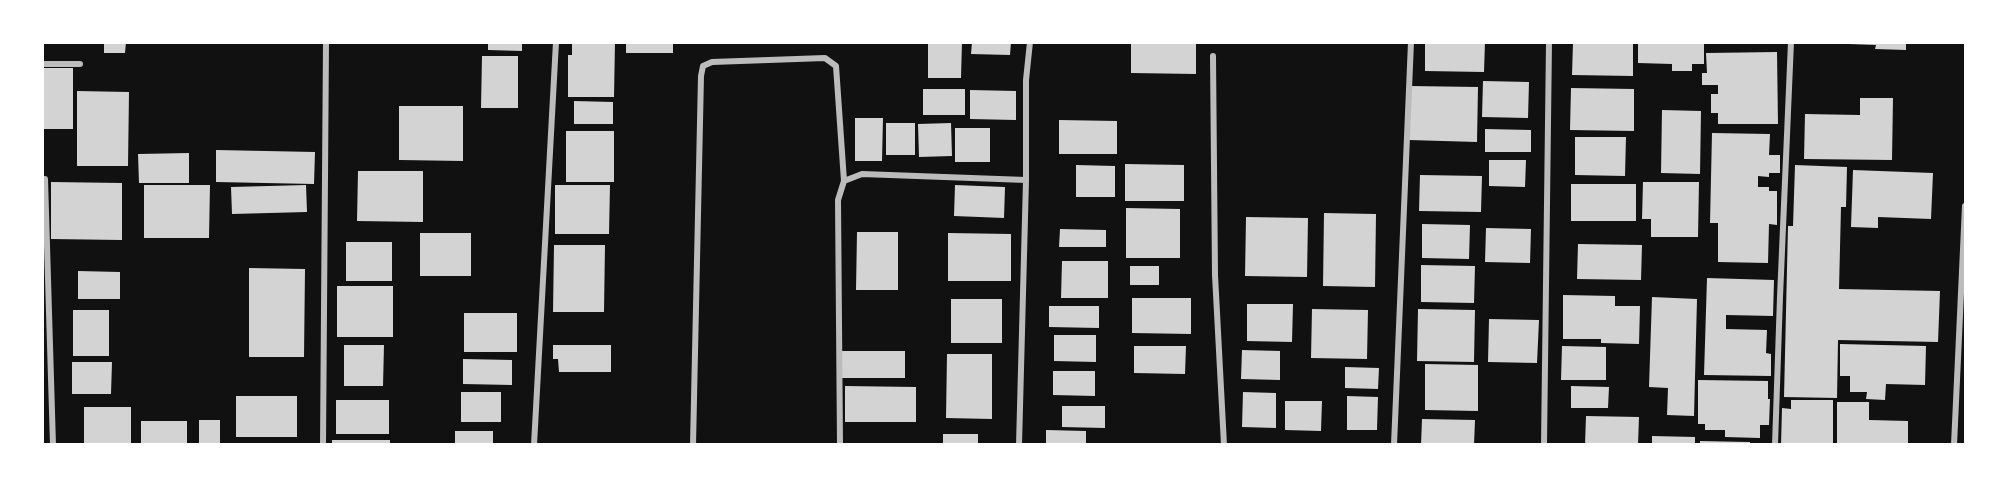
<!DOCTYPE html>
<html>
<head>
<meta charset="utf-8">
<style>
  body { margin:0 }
  #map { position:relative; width:2008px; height:487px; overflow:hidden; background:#111; font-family:"Roboto Serif",serif }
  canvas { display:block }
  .frame { position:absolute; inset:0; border:44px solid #fff; pointer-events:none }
</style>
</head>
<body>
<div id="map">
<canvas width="2008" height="487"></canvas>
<div class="frame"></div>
</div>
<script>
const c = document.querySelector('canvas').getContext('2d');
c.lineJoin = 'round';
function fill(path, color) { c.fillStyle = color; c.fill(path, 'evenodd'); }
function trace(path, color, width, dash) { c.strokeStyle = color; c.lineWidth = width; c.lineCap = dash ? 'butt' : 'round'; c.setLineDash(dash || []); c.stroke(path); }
fill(new Path2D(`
  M104,42h22l-1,11h-21z
  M488,42h34v9l-34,-1z
  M572,42h43l-1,55h-46v-42h4z
  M626,42h47v11h-47z
  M928,42h34l-1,36h-33z
  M972,42h39l-1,13 -39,-1z
  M1131,42h65v32l-65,-1z
  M1425,42h60l-1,30 -59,-1z
  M1573,42h60v34l-61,-1z
  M1638,42h66v22h-12v7h-20v-7l-34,-1z
  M1849,42h57v8l-31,-1 1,-4 -27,-1z
  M1777,52l1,72h-60v-11h-7v-19h7v-9h-16v-12h5l-1,-20z
  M482,56h36v52h-37z
  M42,68h31v61h-31z
  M1483,81l46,1 -1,36 -46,-1z
  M1410,86l68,1 -1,55 -68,-2z
  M1571,88l63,1v42l-64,-1z
  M923,89h42v26h-42z
  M970,90l46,1v29l-46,-1z
  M77,91l52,1 -1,74h-51z
  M1860,98h33l-1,62 -88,-1 1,-45 55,1z
  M574,101l39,1v22h-39z
  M399,106h64v55l-64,-1z
  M1662,110l39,1 -1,63 -39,-1z
  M855,118h28l-1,43h-27z
  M1059,120l58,1v33h-58z
  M886,123h29v32h-29z
  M951,123l1,33 -33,1 -1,-33z
  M955,128h35v34h-35z
  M1485,129l46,1v22h-46z
  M566,131h48v51h-48z
  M1712,133l58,1 -1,21h11v18h-11v4l-11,-1v11h11v4h8v34l-8,-1 -1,39 -50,-1v-39h-8z
  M1575,137h51l-1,39 -50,-1z
  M216,150l99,2 -1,32 -98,-2z
  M189,153v30h-50l-1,-29z
  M1489,160h37l-1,27 -36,-1z
  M1125,164l59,1v36h-59z
  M1076,165l39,1v31h-39z
  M1795,165l52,2 -1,40h-5l-2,82 101,2 -2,51 -100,-2 -1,58 -53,-1 4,-171h5z
  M1853,170l80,3 -2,46 -53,-2v11l-27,-1z
  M358,171h65v51l-66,-1z
  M1420,175l62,1 -1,36 -62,-1z
  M51,182l71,1v57l-71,-1z
  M1643,182h56l-1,55h-47v-18h-9z
  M1571,184h65v37h-65z
  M144,185h66l-1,53h-65z
  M306,185l1,27 -75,2 -1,-27z
  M555,185h55l-1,49h-54z
  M955,185l50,2 -1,31 -50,-2z
  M1126,208l54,1v49h-54z
  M1324,213l52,1 -1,73 -52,-1z
  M1246,217l62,1 -1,59 -62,-1z
  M1422,224l48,1 -1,34 -47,-1z
  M1486,228l45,1 -1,34 -45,-1z
  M1060,229l46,1v17h-47z
  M857,232h41v58h-42z
  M420,233h51v43h-51z
  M948,233l63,1v47h-63z
  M346,242h46v39h-46z
  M1578,244l64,1 -1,35 -64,-1z
  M554,245h51l-1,67h-51z
  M1062,261h46v37h-47z
  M1421,265l54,1 -1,37 -53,-1z
  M1130,266h29v19h-29z
  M249,268l56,1 -1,88h-55z
  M78,271l42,1v27h-42z
  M1707,278l67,2 -1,36 -47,-1v14l41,1 -1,23 5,1v22l-67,-1z
  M337,286h56v51h-56z
  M1563,295l52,1v10h25l-1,38 -38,-1v-4h-38z
  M1652,297l45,2 -3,117 -27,-1 1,-27 -19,-1z
  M1132,298h59v36l-59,-1z
  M951,299h51v44h-51z
  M1247,304h46l-1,38 -45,-1z
  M1049,306h50v22l-50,-1z
  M1312,309l56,1 -1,49 -56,-1z
  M1418,309l57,1 -1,52 -57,-1z
  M73,310h36v46h-36z
  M464,313h53v39h-53z
  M1489,319l50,1 -2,43 -49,-1z
  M1054,335h42v27l-42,-1z
  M1840,344l86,2 -1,39 -39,-1 -1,16 -19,-1 1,-7h-17v-16h-10z
  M344,345h40l-1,41h-39z
  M553,345h58v27h-52l-1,-13h-5z
  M1134,346h52l-1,28 -51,-1z
  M1562,346l44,1v33h-45z
  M1242,350l38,1v29l-39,-1z
  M842,351h63v27h-63z
  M947,354h45v65l-46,-1z
  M463,359l49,1v25l-49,-1z
  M72,362h40l-1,32h-39z
  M1425,364l53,1v46l-53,-1z
  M1345,367l34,1 -1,21 -33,-1z
  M1053,371h42v25l-42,-1z
  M1698,380l70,1v18h2l-1,26h-9v13l-35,-1v-7h-20v-6h-7z
  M845,386l71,1v35h-71z
  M1571,386l38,1 -1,21h-37z
  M461,392h40v30h-40z
  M1243,392l33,1v35l-34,-1z
  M236,396h61v41h-61z
  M1347,396l31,1 -1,33h-30z
  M336,400h53v34h-53z
  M1791,400h42v45h-52l1,-37 9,1z
  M1285,401h37l-1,30 -36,-1z
  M1837,402h32v18l39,1v24h-71z
  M1062,406h43v22l-43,-1z
  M84,407h47v38h-47z
  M1586,416l53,1 -1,28h-53z
  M1422,419l53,1 -1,25h-53z
  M199,420h21v25h-21z
  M141,421h46v24h-46z
  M1046,430l40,1v14h-40z
  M455,431h38v14h-38z
  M943,434h35v11h-35z
  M1652,436l43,1v8h-43z
  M332,440h58v5h-58z
  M1700,441l50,1v3h-50z`), '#d3d3d3');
trace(new Path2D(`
  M1213,56l2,219 9,170
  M42,64h38
  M45,179l8,266
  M323,445l3,-403
  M534,445l22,-403
  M693,445l8,-369 2,-10 9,-4 113,-4 11,8 8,115
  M840,445l-2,-245 6,-19 18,-7 164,6
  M1019,445l7,-265v-100l4,-38
  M1394,445l17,-403
  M1544,445l5,-403
  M1775,445l5,-148 11,-255
  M1954,445l11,-239`), '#bcbcbc', 6);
</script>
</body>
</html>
